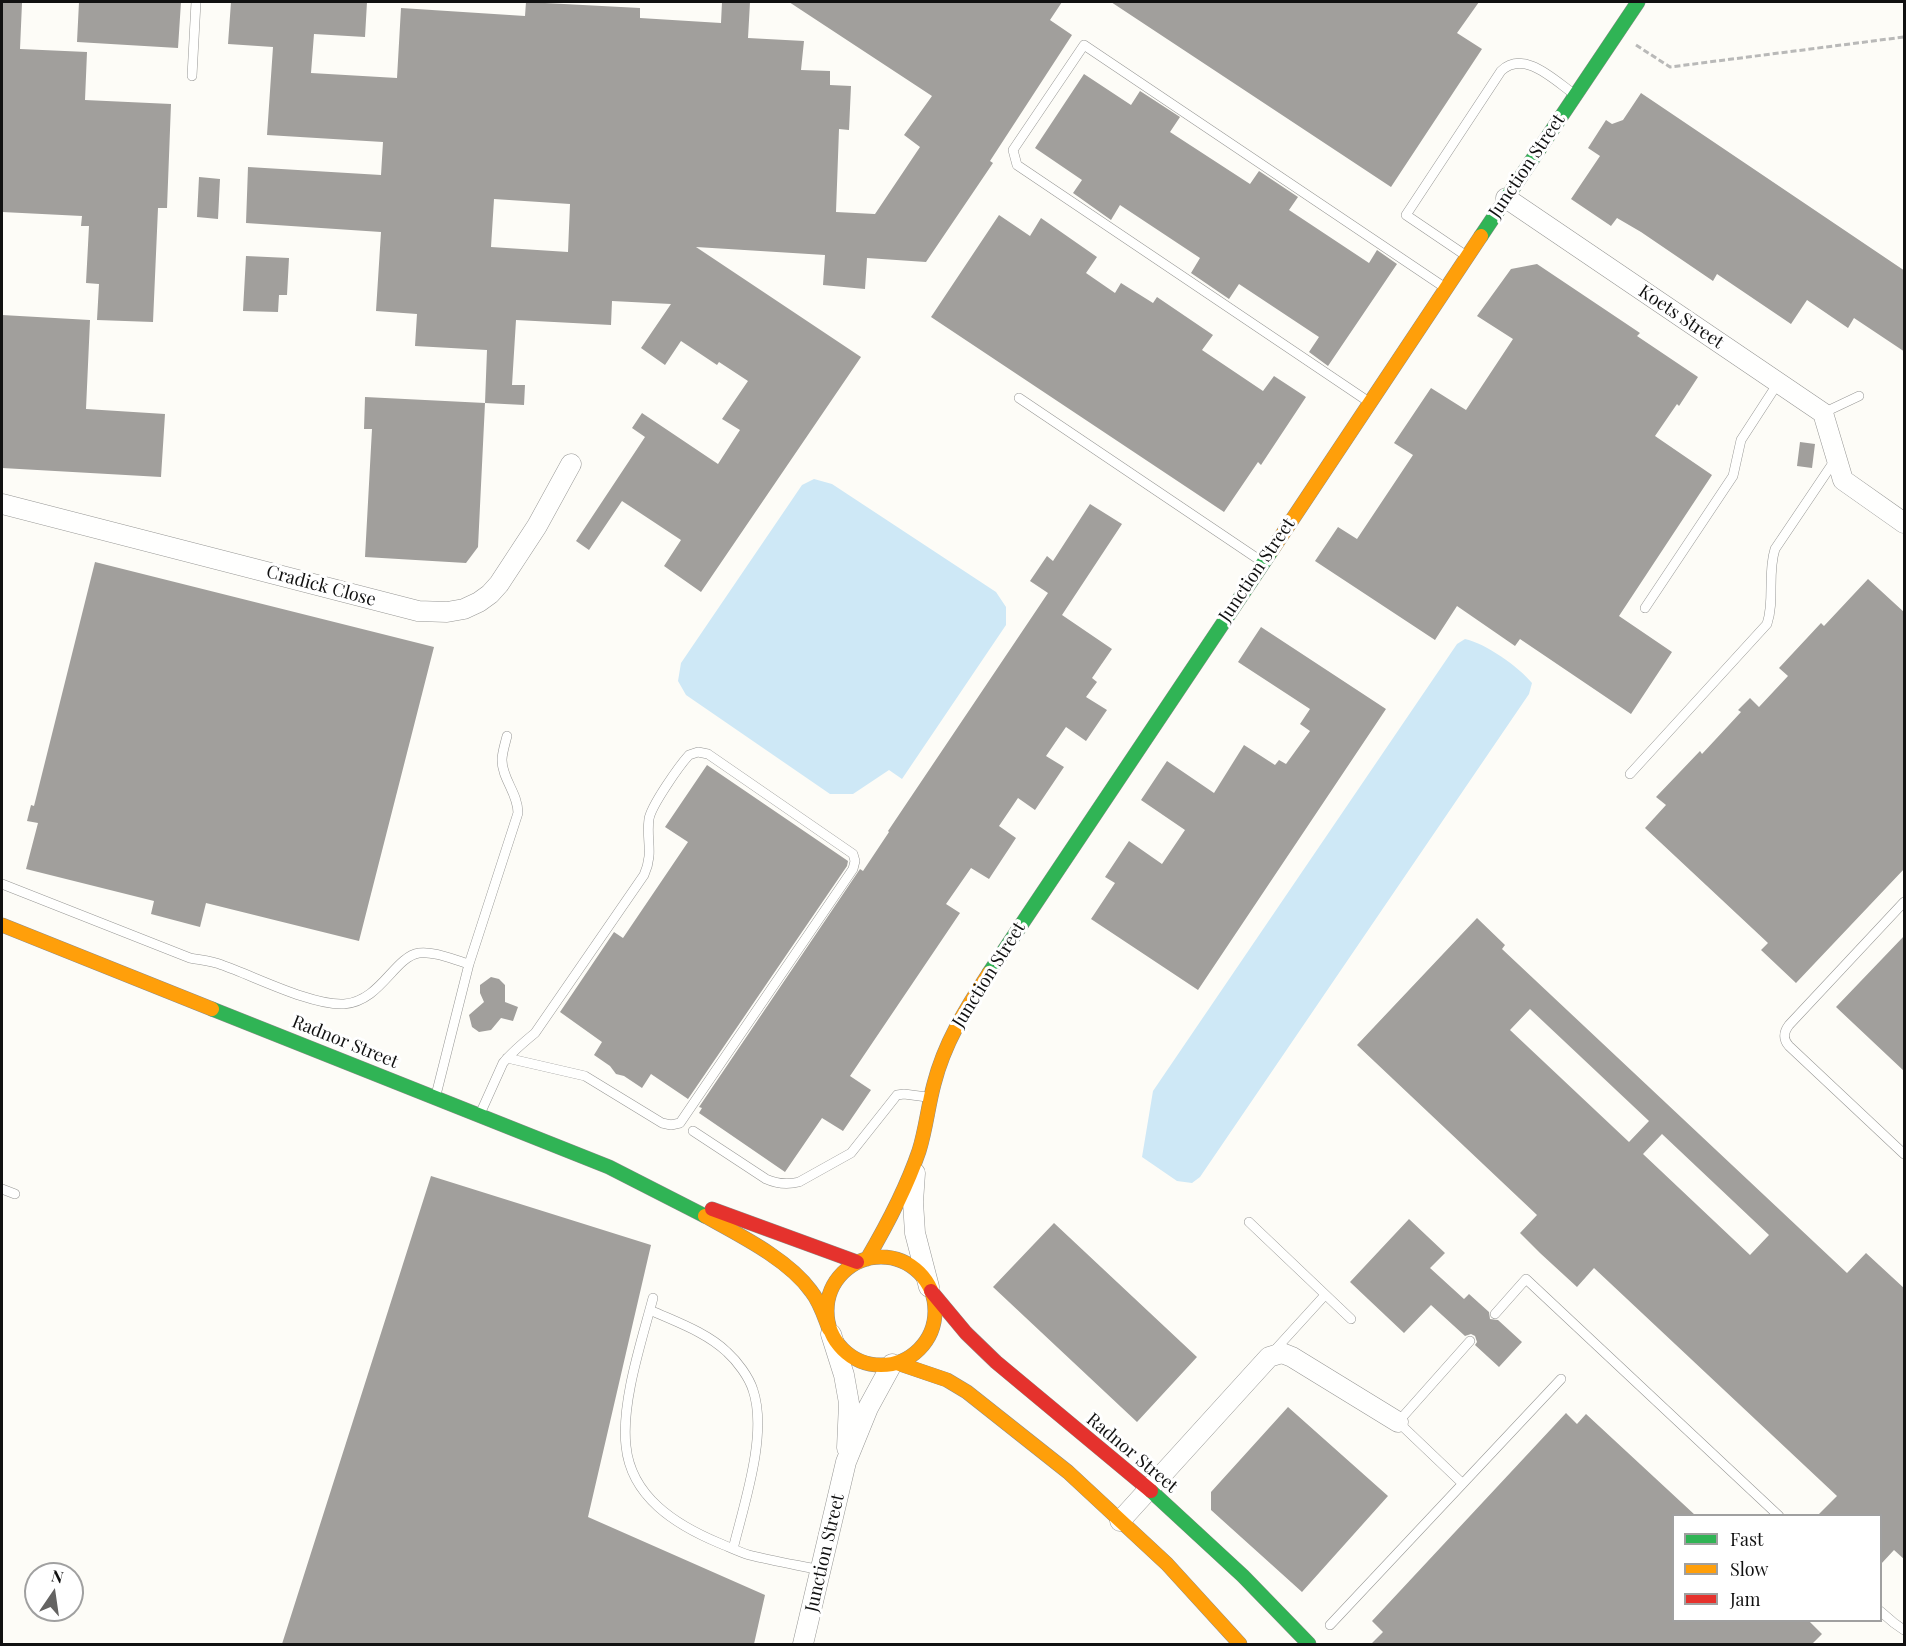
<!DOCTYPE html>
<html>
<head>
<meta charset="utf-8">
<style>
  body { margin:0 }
  #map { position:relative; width:1906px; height:1646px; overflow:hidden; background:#fdfcf7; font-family:"Playfair Display",serif }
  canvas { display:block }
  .frame { position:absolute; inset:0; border:3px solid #111; pointer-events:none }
  .legend { position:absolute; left:1672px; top:1514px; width:210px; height:108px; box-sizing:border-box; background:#fff; border:2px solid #a0a0a0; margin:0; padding:8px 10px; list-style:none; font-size:18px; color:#111 }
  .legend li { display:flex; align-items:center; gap:12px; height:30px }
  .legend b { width:30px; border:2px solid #a0a0a0 }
  .north { position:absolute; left:24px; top:1562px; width:60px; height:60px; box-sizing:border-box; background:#fff; border:2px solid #a0a0a0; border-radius:50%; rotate:13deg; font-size:16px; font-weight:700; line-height:24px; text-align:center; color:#111 }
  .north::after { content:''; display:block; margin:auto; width:21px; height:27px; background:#646362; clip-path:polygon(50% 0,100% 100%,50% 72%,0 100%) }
</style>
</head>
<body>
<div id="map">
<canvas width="1906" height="1646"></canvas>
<div class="frame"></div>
<ul class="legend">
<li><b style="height:8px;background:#30b455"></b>Fast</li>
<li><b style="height:8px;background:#ff9f0a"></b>Slow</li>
<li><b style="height:8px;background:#e5322d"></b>Jam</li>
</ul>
<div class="north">N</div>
</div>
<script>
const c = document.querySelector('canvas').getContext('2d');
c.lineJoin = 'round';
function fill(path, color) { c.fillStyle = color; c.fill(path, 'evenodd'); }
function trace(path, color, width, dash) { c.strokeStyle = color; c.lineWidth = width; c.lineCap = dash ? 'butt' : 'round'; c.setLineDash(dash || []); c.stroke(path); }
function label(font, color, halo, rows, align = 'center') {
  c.font = font + ' "Playfair Display",serif'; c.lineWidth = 6; c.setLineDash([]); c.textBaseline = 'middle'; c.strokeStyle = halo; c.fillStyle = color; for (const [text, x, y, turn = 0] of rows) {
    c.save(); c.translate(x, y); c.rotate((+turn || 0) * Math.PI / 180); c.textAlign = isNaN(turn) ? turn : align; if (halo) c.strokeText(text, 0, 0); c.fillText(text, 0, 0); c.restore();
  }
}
fill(new Path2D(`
  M814,479l18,5 164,108 10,15v18l-104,154 -13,-9 -36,24h-23l-144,-99 -8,-14 3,-18 121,-178z
  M1465,639c20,4 54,28 67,44l-3,11 -329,483 -8,6 -15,-2 -35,-24 11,-66 304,-447z`), '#cee8f6');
fill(new Path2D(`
  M2,2l20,1 -2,46 67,3 -2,48 86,4 -4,104h-9l-5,114 -56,-2 2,-36 -13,-1 3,-57h-8l1,-10 -80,-4z
  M79,2h102l-3,46 -101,-6z
  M231,2h136l-2,35 -51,-3 -3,39 86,5 4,-70 124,8 1,-14 114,6v10l81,5 1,-21h28l-2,36 56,3 -3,29 29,1v14l21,1 -2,44 -10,-1 -3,83 39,2 45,-67 -16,-12 28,-39 -143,-94h273l-12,18 22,15 -82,126 3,2 -67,99 -59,-4 -2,31 -42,-4 2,-30 -129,-8 165,110 -160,235 -37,-26 17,-26 -59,-39 -33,49 -13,-9 69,-104 -13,-9 10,-15 76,51 22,-34 -18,-11 26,-38 -29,-19 -2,3 -36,-24 -16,24 -24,-17 30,-44 -59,-3 -1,24 -95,-5 -4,65h13l-1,20 -39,-2 2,-53 -72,-4 2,-32 -41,-3 5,-79 -135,-9 2,-56 133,8 2,-33 -116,-7 6,-88 -45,-3zM494,199l76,5 -2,48 -77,-5z
  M1111,2h368l-22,31 25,16 -91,138z
  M1084,74l47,31 9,-14 40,26 -10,15 80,52 9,-13 39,26 -9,13 80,53 8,-13 20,14 -69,102 -19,-14 10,-15 -80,-53 -10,15 -38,-26 9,-15 -80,-53 -9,15 -38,-27 9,-13 -47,-32z
  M1641,93l264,178v81l-51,-34 -6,10 -41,-28 -16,24 -74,-50 -4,7 -72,-49 -24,-14 -6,8 -40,-27 29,-43 -12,-8 18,-28 6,4 11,-4z
  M199,177l21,2 -2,40 -21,-2z
  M999,215l31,21 11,-18 56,39 -11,16 29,20 6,-10 32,20 4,-6 56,38 -11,15 61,41 11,-15 32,21 -45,68 -3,-3 -34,50 -293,-195z
  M246,256l43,2 -2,37h-8l-1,17 -35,-1z
  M1537,264l103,69 -3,3 61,41 -19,29 -2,-2 -22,32 57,39 -93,141 53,36 -41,62 -111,-75 -5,7 -58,-40 -22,34 -120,-79 23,-34 19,12 56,-84 -19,-12 37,-55 35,22 47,-71 -36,-23 34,-47z
  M2,315l88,5 -4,89 79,5 -4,63 -159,-9z
  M365,397l120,6 -7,144 -12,16 -101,-6 7,-128h-8z
  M1800,442l15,2 -3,24 -15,-2z
  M1090,504l32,20 -60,91 50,34 -20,29 5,4 -11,15 21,13 -21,31 -20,-14 -20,29 18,11 -29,43 -17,-12 -19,28 17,12 -27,41 -18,-11 -25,36 14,9 -110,163 21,14 -28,41 -21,-13 -37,54 -86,-59 3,-5 -3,-1 161,-238 3,2 26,-39 -1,-1 160,-238 -18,-12 17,-25 6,5z
  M95,562l339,85 -75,294 -153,-38 -6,24 -49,-13 3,-13 -128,-32 12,-46 -11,-2 4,-16 3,1z
  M1868,579l37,34v255l-109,115 -35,-33 7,-7 -123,-115 21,-23 -10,-8 44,-46 2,3 39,-42 -3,-2 12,-12 9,9 29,-31 -9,-8 42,-45 3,3z
  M1261,627l125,82 -188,281 -107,-71 24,-36 -10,-6 24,-36 33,23 23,-34 -44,-30 26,-39 47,32 30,-48 31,20 4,-5 7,4 24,-33 -10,-7 10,-15 -72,-47z
  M707,765l141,96 -1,5 -159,233 -37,-25 -9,14 -18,-12 -8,-2 -6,-8 -16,-11 8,-13 -42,-30 54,-80 9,6 65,-96 -23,-15z
  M1477,918l28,27 -3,4 345,324 19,-20 39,36v271l-11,-10 -13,14v-49h-63l19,-19 -243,-228 -17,19 -37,-34 -20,-20 17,-18 -180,-170zM1530,1009l119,112 -20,21 -119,-112zM1662,1134l107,101 -19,20 -107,-101z
  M1905,935v137l-69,-65z
  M491,977l8,2 6,6v17l13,5 -5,14 -12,-3 -10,12 -12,2 -7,-5 -3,-12 15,-13 -4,-9v-8z
  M431,1176l220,69 -63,272 177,78 -11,49h-472z
  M1409,1219l36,34 -15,15 34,31 5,-5 20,18 1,7 8,1 24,22 -23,25 -24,-22 2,-3 -2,-6 -4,-2 -6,2 -34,-31 -27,28 -54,-51z
  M1054,1223l143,134 -60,65 -144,-135z
  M1288,1407l100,89 -86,96 -91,-82v-18z
  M1566,1413l11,11 9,-10 109,101h-21v105h134l14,14 -10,10h-441l12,-12 -11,-11z`), '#a19f9c');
const lane = new Path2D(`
  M192,76l4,-74
  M1465,255l-59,-40 95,-144c23,-22 53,9 73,23
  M1019,398l242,163
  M1369,402l-352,-237 -4,-15 71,-105 360,242
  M1823,413l36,-17
  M1645,608l88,-132 8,-36 37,-57
  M1630,774l137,-150c8,-24 0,-50 8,-75l60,-89
  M2,884l188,74c10,2 22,3 32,7 32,11 90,41 122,39 37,-3 50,-47 75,-51 15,-2 35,7 50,11
  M1904,902l-115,123c-6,8 -6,14 0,21l115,108
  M436,1095l33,-131 49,-151c0,-20 -16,-34 -16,-53 0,-7 3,-16 5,-24
  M480,1114l23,-51c9,-11 21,-21 32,-30l109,-158c10,-22 2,-35 5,-56 2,-13 30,-53 40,-64l9,-3 10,2 145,100 2,7 -2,8 -173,254 -9,2 -9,-2 -77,-47 -78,-18
  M693,1131l73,48c11,5 21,6 33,3l52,-29 46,-58 7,-1 23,3
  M2,1189l13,5
  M1249,1222l102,97
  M653,1298c-11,42 -32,104 -27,148 5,51 50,79 93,97 10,4 20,9 30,12 24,6 48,10 72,15
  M650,1310c26,12 56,22 77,42 10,9 22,25 26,38 15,44 -9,114 -20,159
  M1495,1314l31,-35 253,237
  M1274,1351l51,-56
  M1462,1483l-64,-61 72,-81
  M1880,1611l14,12 10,7
  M1330,1625l231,-246`);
const street = new Path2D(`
  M1506,198l317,215 20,67 61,43
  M2,504l416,107 29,1 17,-3 15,-7 11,-8 9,-10 38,-58 34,-62
  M915,1173l-2,29 2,31 14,54
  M831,1334l13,41 5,28 -2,45
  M1120,1521l149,-164 13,-4 10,4 106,65
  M803,1644l43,-182 22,-54 24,-44`);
const fast = new Path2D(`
  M1481,236l157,-234
  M989,973l283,-423
  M212,1009l397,158 96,49
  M1151,1491l92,85 66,68`);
const slow = new Path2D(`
  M1272,550l209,-314
  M2,925l210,84
  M705,1216c34,19 83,43 106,75 9,11 13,25 18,38
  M827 1311a54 54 0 1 1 108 0a54 54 0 1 1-108 0Z
  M867,1259c20,-34 39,-70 52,-108 7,-22 9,-45 15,-67 10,-40 32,-76 55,-111
  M897,1363l50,17 20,12 101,80 99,92 73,80`);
const jam = new Path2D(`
  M712,1209l145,53
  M931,1291l35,42 30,29 155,129`);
trace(lane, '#979795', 10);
trace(street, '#979795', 21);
trace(fast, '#8e8d8b', 15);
trace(slow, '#8e8d8b', 15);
trace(jam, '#8e8d8b', 15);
trace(new Path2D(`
  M1636,45l34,22 234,-30`), '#b9b9b8', 3, [6, 3]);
trace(lane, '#fffffe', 9);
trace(street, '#fffffe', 20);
trace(fast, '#30b455', 14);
trace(slow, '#ff9f0a', 14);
trace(jam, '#e5322d', 14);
label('18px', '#111', '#fff', [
  ["Junction Street",1527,166,-56],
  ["Koets Street",1681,317,34],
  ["Junction Street",1257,570,-56],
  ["Cradick Close",321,586,15],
  ["Junction Street",989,975,-58],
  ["Radnor Street",345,1042,22],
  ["Radnor Street",1132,1453,40],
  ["Junction Street",825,1553,-77]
]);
</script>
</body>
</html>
